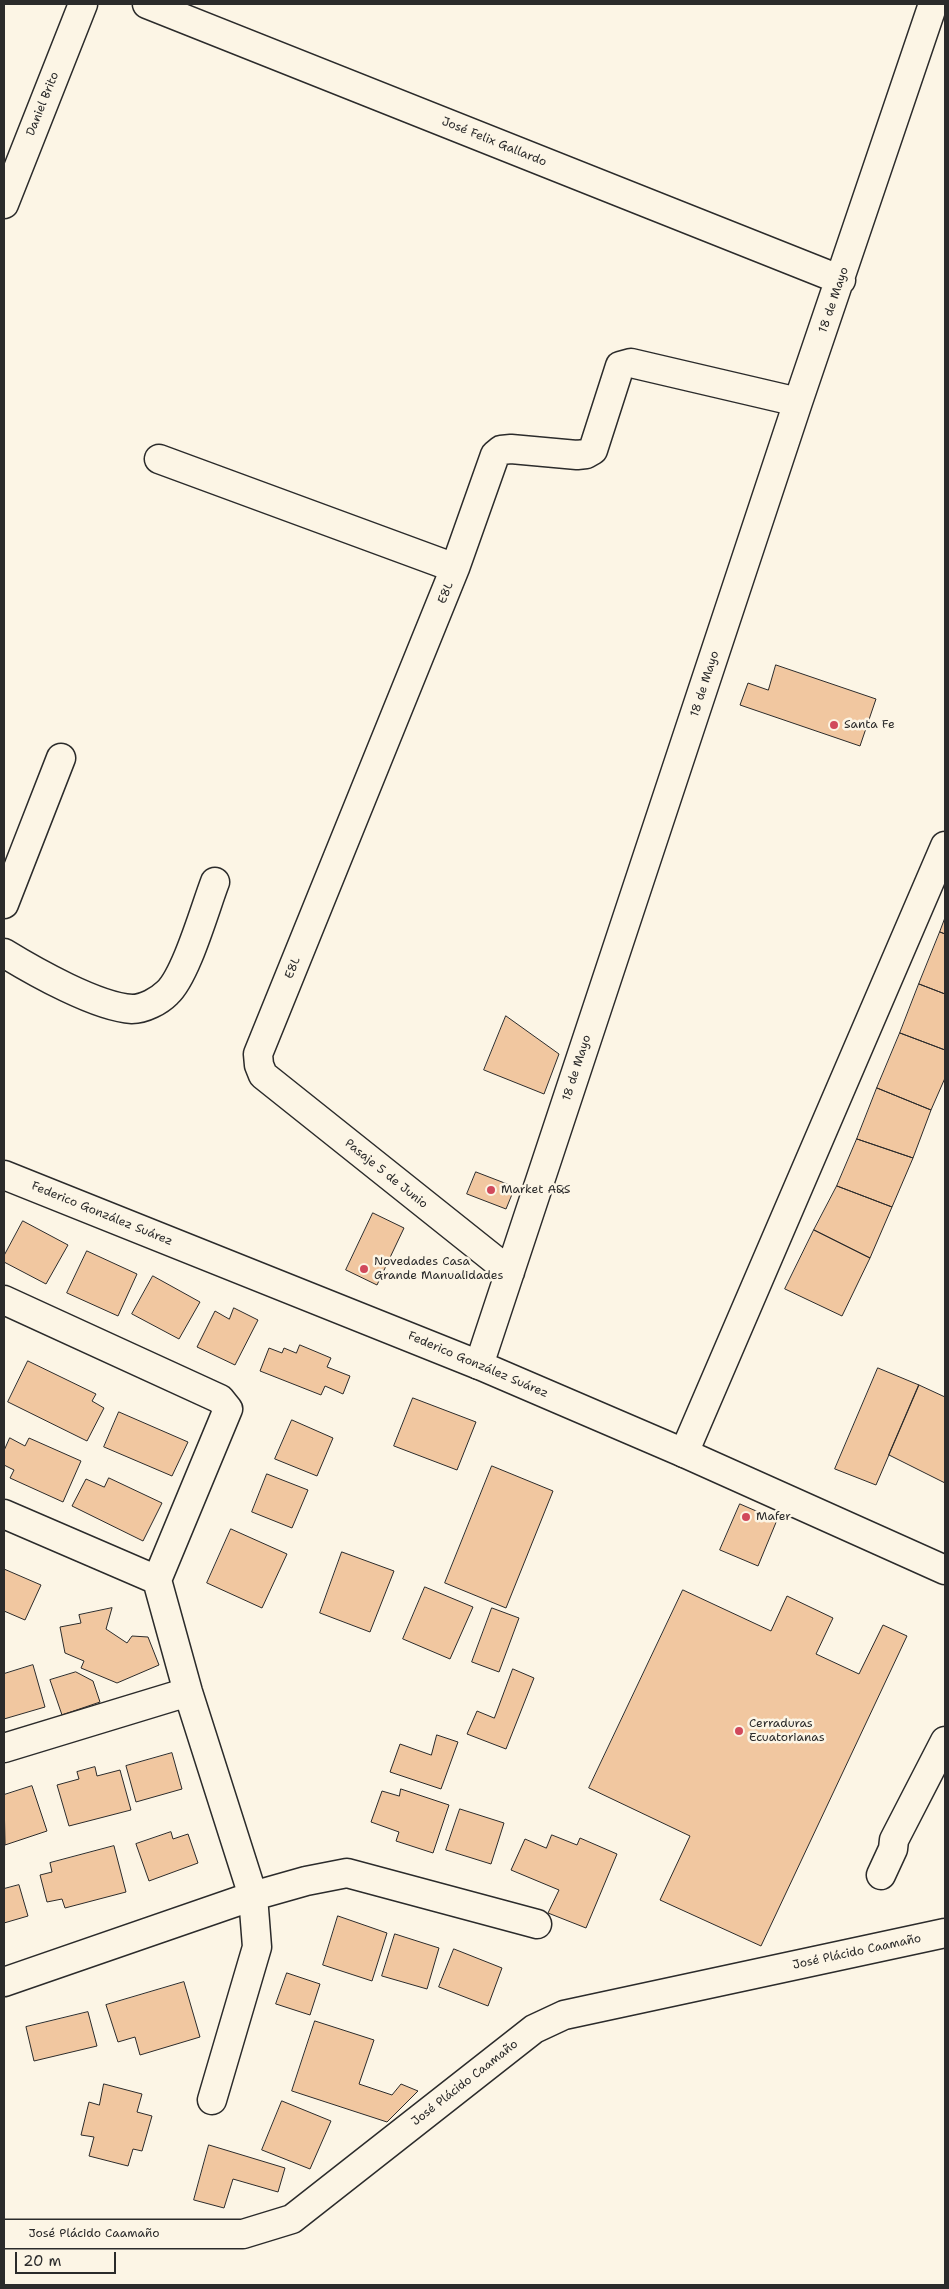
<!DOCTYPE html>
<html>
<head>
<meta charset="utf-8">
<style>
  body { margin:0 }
  #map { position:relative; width:949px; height:2289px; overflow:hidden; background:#fcf5e5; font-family:"Shantell Sans",sans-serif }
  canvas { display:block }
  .frame { position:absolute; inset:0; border:5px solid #2b2b2b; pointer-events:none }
  .scale { position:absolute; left:15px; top:2252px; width:101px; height:22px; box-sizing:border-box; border:2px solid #2b2b2b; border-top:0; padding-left:6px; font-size:15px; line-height:18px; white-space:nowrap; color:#2b2b2b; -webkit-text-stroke:4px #fcf5e5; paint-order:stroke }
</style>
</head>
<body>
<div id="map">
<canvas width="949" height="2289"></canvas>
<div class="frame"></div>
<div class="scale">20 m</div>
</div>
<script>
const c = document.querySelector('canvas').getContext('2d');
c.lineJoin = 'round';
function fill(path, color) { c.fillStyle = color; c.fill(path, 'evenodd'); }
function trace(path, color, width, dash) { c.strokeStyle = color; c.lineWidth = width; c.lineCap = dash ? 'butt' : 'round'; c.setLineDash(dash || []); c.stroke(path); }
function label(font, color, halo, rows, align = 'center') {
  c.font = font + ' "Shantell Sans",sans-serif'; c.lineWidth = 5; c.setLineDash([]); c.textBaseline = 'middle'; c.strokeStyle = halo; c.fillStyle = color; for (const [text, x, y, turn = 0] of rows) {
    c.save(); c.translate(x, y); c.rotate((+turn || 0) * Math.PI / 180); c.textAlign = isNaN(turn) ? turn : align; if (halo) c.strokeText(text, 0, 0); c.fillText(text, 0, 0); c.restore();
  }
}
const building = new Path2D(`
  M776,665l100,34 -16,47 -120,-41 8,-22 20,7z
  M945,918v16l-5,-2z
  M940,932l5,2v60l-26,-10z
  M919,984l26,10v56l-45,-17z
  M506,1016l53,38 -15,40 -60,-24z
  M900,1033l45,17v28l-14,32 -54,-22z
  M877,1088l54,22 -18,48 -56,-19z
  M857,1139l56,19 -21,49 -55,-21z
  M476,1172l39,15 -9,22 -39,-15z
  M837,1186l55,21 -22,51 -56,-28z
  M373,1213l31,15 -27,57 -31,-15z
  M23,1221l45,24 -22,39 -42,-22v-6z
  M814,1230l56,28 -28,58 -57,-27z
  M87,1251l50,23 -19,42 -51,-23z
  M153,1276l47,26 -21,37 -47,-25z
  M234,1308l24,12 -23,45 -38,-18 18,-36 14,8z
  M300,1345l31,13 -4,9 23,9 -7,18 -18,-8 -4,9 -61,-24 9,-23 13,5 2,-5 12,5z
  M28,1361l68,33 -4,7 12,7 -17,33 -79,-39z
  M878,1368l41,17 -43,100 -41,-16z
  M919,1385l26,12v86l-56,-28z
  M413,1398l63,24 -19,48 -63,-24z
  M119,1412l69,30 -16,34 -68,-29z
  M292,1420l41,18 -16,38 -42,-17z
  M10,1438l15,8 4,-8 52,23 -18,41 -53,-24 4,-8 -10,-5v-14z
  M492,1466l61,25 -47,117 -61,-25z
  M267,1474l41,16 -16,38 -40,-16z
  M109,1478l53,25 -19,38 -71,-35 14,-27 18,8z
  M740,1504l37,16 -19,46 -38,-16z
  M231,1529l56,25 -25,54 -55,-25z
  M342,1552l52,19 -24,61 -50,-19z
  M4,1569l37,16 -16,35 -21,-9z
  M425,1587l48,20 -23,52 -47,-20z
  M683,1590l88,41 16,-35 46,22 -17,36 43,20 24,-49 24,11 -146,310 -101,-46 30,-64 -101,-48z
  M112,1608l-6,21 21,14 5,-7 16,1 11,28 -42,18 -36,-15 3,-7 -19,-8 -5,-26 21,-4 -2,-8z
  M492,1608l27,10 -20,54 -27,-10z
  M33,1665l12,42 -41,12v-45z
  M513,1669l21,9 -28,71 -39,-15 10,-23 17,7z
  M76,1672l17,9 7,21 -38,13 -12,-35z
  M437,1735l21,7 -17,47 -51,-17 10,-28 31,11z
  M172,1753l10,36 -46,13 -10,-36z
  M95,1767l2,9 23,-6 11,40 -62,16 -12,-41 22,-6 -2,-7z
  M32,1786l15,45 -42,14 -1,-50z
  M401,1789l48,16 -16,48 -37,-12 3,-9 -28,-10 11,-31 17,5z
  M460,1809l44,14 -13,41 -45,-14z
  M171,1832l2,7 15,-5 10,29 -49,18 -13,-37z
  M552,1835l25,10 3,-7 37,16 -31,74 -38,-15 11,-23 -48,-20 14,-31 21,9z
  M114,1846l12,46 -61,16 -3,-9 -15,3 -7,-27 12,-3 -2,-9z
  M19,1885l9,31 -24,7v-34z
  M338,1916l49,17 -15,48 -49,-16z
  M395,1934l44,14 -12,41 -45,-13z
  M454,1949l48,19 -14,38 -49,-19z
  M287,1973l33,11 -10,31 -34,-11z
  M184,1982l16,55 -60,18 -5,-18 -17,5 -12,-37z
  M88,2012l9,34 -63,15 -8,-34z
  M315,2021l59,19 -15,44 33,11 9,-11 17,7 -31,31 -95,-31z
  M104,2084l38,10 -5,18 15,4 -10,35 -9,-2 -5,17 -39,-10 5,-19 -13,-2 8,-33 10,3z
  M282,2101l49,20 -21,48 -48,-19z
  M209,2145l76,23 -7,24 -45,-13 -9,29 -30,-8z`);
fill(building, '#f1c7a0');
trace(building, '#2b2b2b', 1);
const street = new Path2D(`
  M147,4l694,276
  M4,204l79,-200
  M159,459l296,109
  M4,904l57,-146
  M4,953c31,19 93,54 128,56 12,0 27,-8 35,-16 19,-17 38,-85 48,-111
  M510,1272l-247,-197 -4,-10 -1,-11 197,-486 40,-113 6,-5 10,-1 66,6 9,-1 7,-4 27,-84 11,-3 167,39
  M4,1300l216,99 8,10 -71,171 31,112 65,204 4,51 -45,153
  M479,1365l319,-963 135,-398
  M684,1453l261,-607
  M4,1514l153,66
  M4,1748l184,-56
  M881,1875l12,-26 1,-9 51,-99
  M4,1982l249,-86 53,-15 41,-8 190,51
  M4,2234h239l49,-15 242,-190 30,-14 381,-82`);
const secondary = new Path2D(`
  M4,1175l475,190 205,88 261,117`);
trace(street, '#2b2b2b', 31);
trace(secondary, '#2b2b2b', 31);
trace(street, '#fcf5e5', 28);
trace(secondary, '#fcf5e5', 28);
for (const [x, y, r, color] of [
  [834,725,5,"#d1495b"],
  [491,1190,5,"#d1495b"],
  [364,1269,5,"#d1495b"],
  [746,1517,5,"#d1495b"],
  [739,1731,5,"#d1495b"]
]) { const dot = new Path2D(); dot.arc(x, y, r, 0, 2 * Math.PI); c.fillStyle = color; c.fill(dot); trace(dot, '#fcf5e5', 2); }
label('12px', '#2b2b2b', '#fcf5e5', [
  ["Daniel Brito",43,104,-68],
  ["José Felix Gallardo",494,142,22],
  ["18 de Mayo",834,300,-71],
  ["E8L",446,593,-68],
  ["18 de Mayo",705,684,-72],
  ["E8L",293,968,-68],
  ["18 de Mayo",577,1068,-72],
  ["Pasaje 5 de Junio",386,1174,39],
  ["Federico González Suárez",102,1214,22],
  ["Federico González Suárez",478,1365,23],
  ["José Plácido Caamaño",857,1952,-12],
  ["José Plácido Caamaño",465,2083,-38],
  ["José Plácido Caamaño",94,2234]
]);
label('12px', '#2b2b2b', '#fcf5e5', [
  ["Santa Fe",844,725],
  ["Market A&S",501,1190],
  ["Novedades Casa",374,1262],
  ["Grande Manualidades",374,1276],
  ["Mafer",756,1517],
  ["Cerraduras",749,1724],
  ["Ecuatorianas",749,1738]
], 'left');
</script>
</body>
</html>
